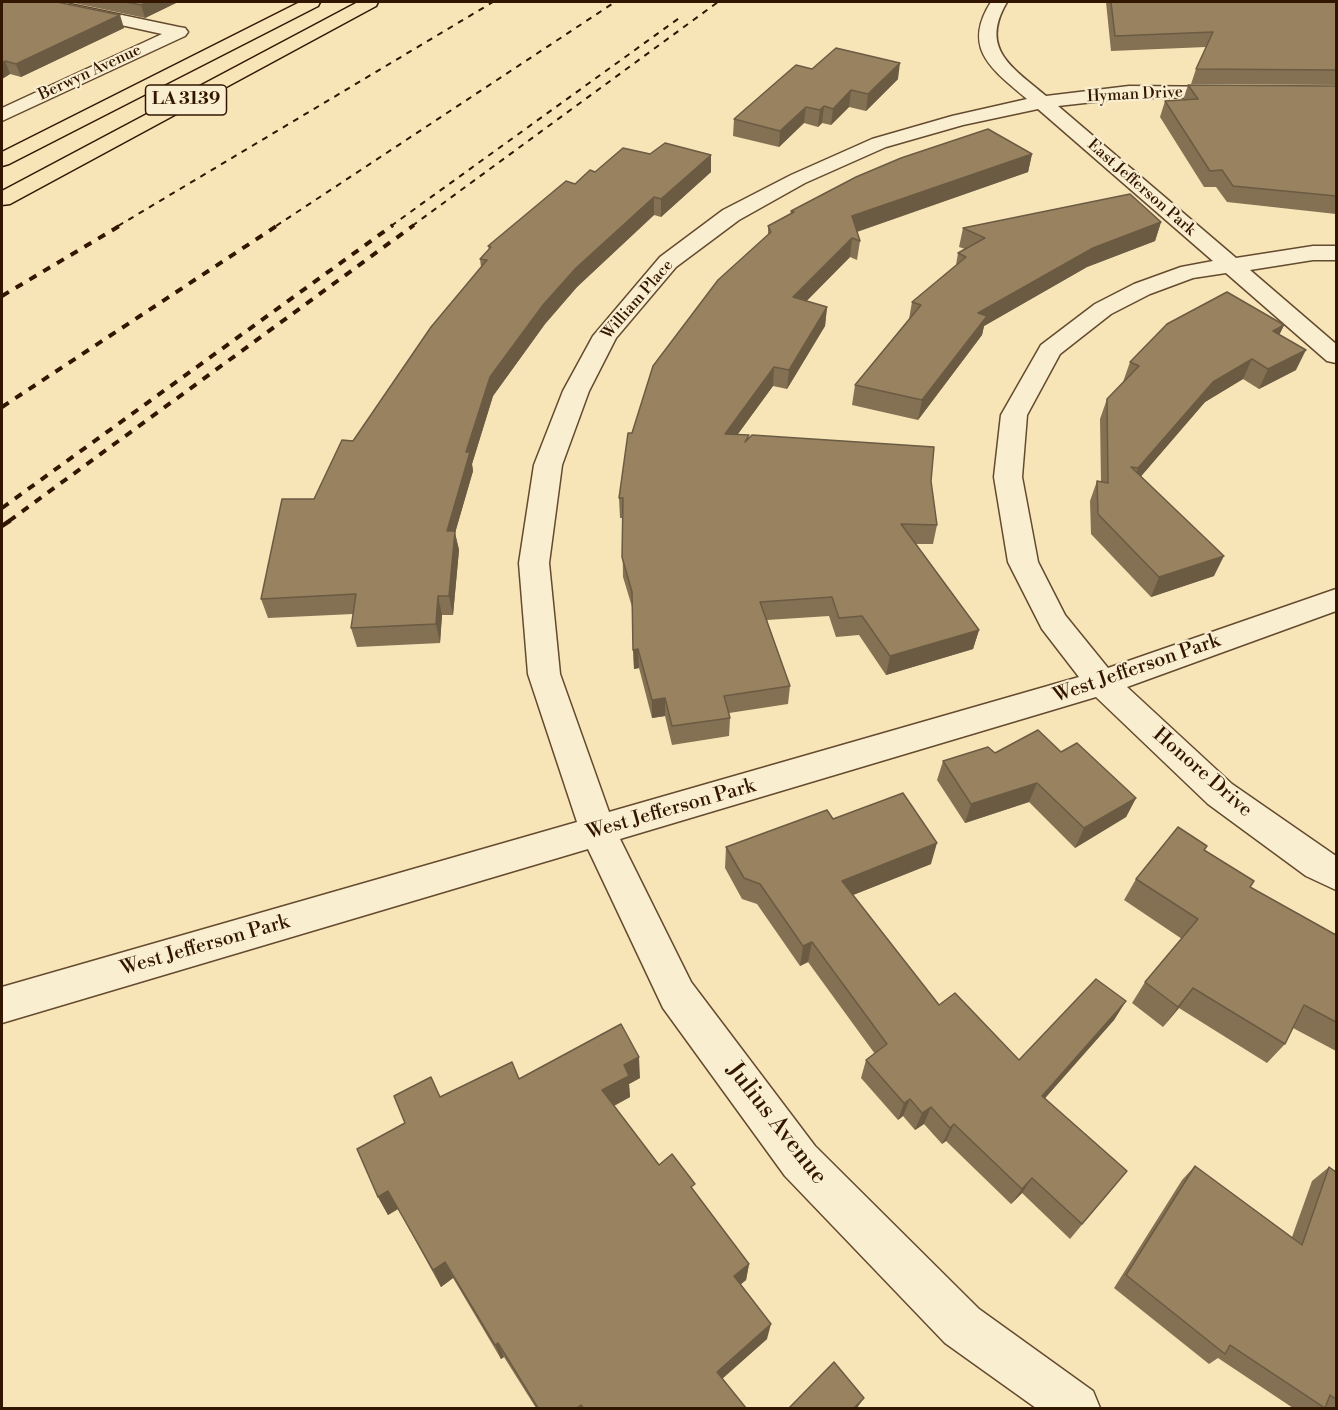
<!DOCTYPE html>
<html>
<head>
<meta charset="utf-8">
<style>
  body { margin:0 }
  #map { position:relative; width:1338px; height:1410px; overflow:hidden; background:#f7e5b8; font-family:"Libre Bodoni",serif }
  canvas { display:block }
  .frame { position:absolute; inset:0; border:3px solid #331600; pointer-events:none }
</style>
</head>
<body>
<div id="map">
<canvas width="1338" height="1410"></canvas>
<div class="frame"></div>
</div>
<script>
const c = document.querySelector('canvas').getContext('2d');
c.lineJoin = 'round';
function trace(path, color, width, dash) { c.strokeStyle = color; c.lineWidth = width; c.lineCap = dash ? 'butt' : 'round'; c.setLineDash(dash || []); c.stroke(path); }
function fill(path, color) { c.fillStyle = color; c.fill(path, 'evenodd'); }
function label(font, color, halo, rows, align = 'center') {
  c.font = font + ' "Libre Bodoni",serif'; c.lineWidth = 4.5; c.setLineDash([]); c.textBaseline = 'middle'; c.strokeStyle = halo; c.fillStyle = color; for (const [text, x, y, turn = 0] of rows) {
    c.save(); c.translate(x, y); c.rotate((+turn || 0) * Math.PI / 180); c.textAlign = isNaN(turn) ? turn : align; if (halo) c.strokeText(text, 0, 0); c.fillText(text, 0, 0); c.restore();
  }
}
const street = new Path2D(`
  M31,2h29l119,25 6,1 3,4 -3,4 -183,85v-13l160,-74 -123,-27z
  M991,2h16c-28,47 5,65 39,94l83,-10 108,1 2,4 -2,4 -7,2 -101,1 -71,8 178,152 77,-12h23v14h-23l-63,10 86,74v19l-9,-2 -101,-88 -33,5 -43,16 -39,20 -51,40 -33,61 -5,62 16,85 27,53 43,53 228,-79v22l-209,76 105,97 104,72v34l-30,-14 -98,-72 -112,-107 -476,142 71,143 124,164 164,163 114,82 7,17h-64l-91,-65 -160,-167 -122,-168 -75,-159 -586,174v-36l575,-165 -49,-148 -9,-111 15,-98 29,-74 30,-55 67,-79 63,-47 68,-35 81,-36 80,-23 75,-17c-34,-29 -66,-50 -36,-97zM1038,109l175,152 -32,6 -47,17 -39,20 -54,41 -40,70 -7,62 14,85 34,67 37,48 -470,135 -49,-138 -11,-111 13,-98 27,-74 27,-53 60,-71 63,-47 66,-37 81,-36 77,-22z`);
const highway = new Path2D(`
  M300,2h20l-2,4 -309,158 -7,2v-14z
  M358,2h20l-2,4 -366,198 -8,1v-14z`);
trace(street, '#644a2e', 3);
trace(highway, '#331600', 3);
fill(street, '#faeed1');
fill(highway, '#f7e5b8');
trace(new Path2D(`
  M118,226l375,-224
  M276,226l339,-224
  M391,226l291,-210
  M412,226l306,-224`), '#331600', 2, [6, 6]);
trace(new Path2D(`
  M2,296l119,-71
  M2,407l276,-182
  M2,508l391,-283
  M9,521l405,-296`), '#331600', 4, [8, 8]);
trace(new Path2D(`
  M2,526l9,-6`), '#331600', 4.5, [10, 10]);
fill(new Path2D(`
  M2,2l122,26 -103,49 -11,-3 -8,5z
  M69,2h109l-33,16z
  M1106,2h230v83l-145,-1 5,-15 10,-22 -95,4z
  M812,69l86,10 -32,32 -17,-4 -18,18 -9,-2 -4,4 -14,-4 -25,24 -46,-11 1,-17z
  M1188,85l148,1v128l-109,-12 -11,-15h-12l-44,-70 5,-16 18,-1z
  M650,154l61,1v17l-50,45 -7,-2 -77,72 -32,37 -52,72 -21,68 1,7 -18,62 4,17 -6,65h-11l-2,28 -83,4 -6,-19 2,-14 -85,4 -7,-19 53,-100 39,-58 128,-174 -1,-8 9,-9 -1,-4 87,-62 20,-12z
  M1032,154l-4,18 -171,60 3,9 -3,19 -7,-3 -44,44 21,6 -2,19 -38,63 -14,-3 -35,48 11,5 182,42 6,44 -4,19h-17l63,86 -6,19 -87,26 -27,-40 -23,2 -7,-21 -62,4 23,66 -2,18 -59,9 1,5 -1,18 -57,9 -7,-29 -13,2 -13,-50 -5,1 -1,-59 -10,-33 -1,-59h-2l-1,-20 13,-65 136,-198v-9l22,-12 1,-3z
  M1161,222l-6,19 -68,26 -103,59 -2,9 -64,85 -66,-15 3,-20 54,-66 3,-17 44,-37 2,-12 7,-4 -6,-2 4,-19z
  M1284,325l-5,10 17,35 -37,19 -16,-10 -38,23 -64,74 73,100 -63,21 -60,-63 -1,-33 7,-20 4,1 -1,-63 7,-20 16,-17 7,-20z
  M1061,752l75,46 -10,19 -51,31 -46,-46 -64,21 -28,-43 6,-19 52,-8z
  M833,819l98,45 -78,31 86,110 80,55 107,-59 -12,19 -69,78 82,73 -57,68 -48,-46 -11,11 -65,-63 -4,3 -18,-20 -9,6 -12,-14 -5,4 -37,-42 5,-18 9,-6 -67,-92 -8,4 -43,-62 -15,-5 -17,-31 1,-21z
  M1204,850l46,37 86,48v116l-43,-23 -8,16 -18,19 -88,-55 -16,19 -31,-24 13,-21 37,-43 -58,-39 12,-21z
  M640,1078l-11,6 1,13 -16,9 45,59 35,27 55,72 -3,16 -6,5 27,54 -45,40 24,29h-210l-32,-51 -3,2 -48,-81 -12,9 -43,-78 -10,6 -10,-18 27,-74 35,-26z
  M1195,1166l97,71 20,-56 17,-14 7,5v236h-43l-75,-50 -9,6 -95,-76 68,-108z`), '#847053');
fill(new Path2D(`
  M148,2h30l-33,16 -4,-13z
  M120,15l4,13 -103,49 -5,-13z
  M5,61l5,13 -8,5v-16z
  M900,63l-2,16 -32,32 2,-17z
  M851,90l-2,17 -18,18 2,-16z
  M824,106l-2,17 -4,4 2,-17z
  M806,107l-2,16 -25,24 1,-16z
  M1032,154l-4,18 -178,62 2,-18z
  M711,155v17l-50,45v-18z
  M654,197v18l-77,72 -32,37 -52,72 -21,68 1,7 -18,62 4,17 -6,65 -4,-19 -2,-65 19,-79 24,-75 53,-72 33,-37z
  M1161,222l-6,19 -68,26 -103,59 -2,9 -64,85 4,-20 56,-87 115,-65z
  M852,238l-2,19 -58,59 1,-19z
  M827,307l-2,19 -38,63 2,-19z
  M1284,325l-9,19 -2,-13z
  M1306,350l-10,20 -37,19 9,-20z
  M1252,359l-9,20 -38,23 -74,86 7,-20 75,-86z
  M774,367l-1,19 -49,67 1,-19z
  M1224,556l-10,20 -63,21 8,-20z
  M438,596l4,19 -2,28 -4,-19z
  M979,630l-6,19 -87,26 4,-19z
  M638,649l1,19 -5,1 -1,-19z
  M665,698v18l-13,2v-18z
  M1037,783l-8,19 -64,21 6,-19z
  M1136,798l-10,19 -51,31 9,-20z
  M937,843l-6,21 -93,37 4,-20z
  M812,942l-4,20 -8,4 3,-20z
  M1193,988l-14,20 -16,19 15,-20z
  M1126,1001l-12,19 -82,93 10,-17z
  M639,1057l1,21 -11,6 1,13 -26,14 -2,-21 22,-25z
  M910,1099l-7,17 -5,4 6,-17z
  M931,1107l-7,17 -9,6 7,-17z
  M954,1124l-8,17 -4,3 8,-16z
  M1032,1178l-10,15 -11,11 11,-15z
  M388,1191l10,18 -10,6 -10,-18z
  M445,1262l8,16 -12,9 -8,-17z
  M749,1264l-3,16 -15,12 3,-16z
  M771,1324l-4,15 -52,46 2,-13z
  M498,1343l6,14 -3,2 -6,-14z
  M864,1398l-7,10h-3z`), '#6b5b43');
const building = new Path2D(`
  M2,2h55l63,13 -104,49 -11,-3 -3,2z
  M125,2h23l-7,3z
  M1111,2h225v68l-140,-1 17,-37 -98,4z
  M836,48l64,15 -32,31 -17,-4 -18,19 -9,-3 -4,4 -14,-3 -26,24 -46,-12 62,-54 16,4z
  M1188,85l148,1v110l-103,-10 -11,-16 -12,1 -45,-70 33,-2z
  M988,129l44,25 -180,62 8,25 -8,-3 -59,59 34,10 -38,63 -15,-3 -49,67 24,1 -4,7 7,-7 182,12 -3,34 6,44 -36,-1 78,106 -89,26 -28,-40 -23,2 -7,-21 -72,5 30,84 -66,10 6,22 -58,8 -7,-28 -13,2 -14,-51 -5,1 -1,-58 -10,-35 1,-59h-4l9,-65h4l21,-67 65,-86 53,-48 -3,-6 26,-14 -3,-1 65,-34 45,-19z
  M665,143l46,12 -50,44 -7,-2 -78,71 -33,37 -53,72 -24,75h4l-23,79h8l-6,65h-11l-2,28 -85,4 5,-34 -95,5 21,-100h32l28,-59 11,1 78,-114 56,-67 -7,-1 11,-12 -3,-1 78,-65 9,3 15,-14 5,2 28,-24 27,6z
  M1130,194l31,28 -68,26 -115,65 9,3 -65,84 -67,-15 66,-80 -9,-3 54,-45 -8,-4 27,-15 -22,-10z
  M1227,292l57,33 -11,6 33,19 -38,19 -16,-10 -39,23 -75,86 -7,-1 93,89 -65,21 -61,-63 -1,-33 11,2 -1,-84 32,-33 -9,-4 37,-38z
  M1038,730l23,22 16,-9 59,55 -52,30 -47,-45 -66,21 -28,-43 45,-14 7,6z
  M903,793l34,50 -95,38 97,124 16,-12 64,67 77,-81 30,22 -84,95 85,75 -45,53 -50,-46 -10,11 -68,-65 -4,4 -19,-21 -9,6 -12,-14 -6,4 -38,-43 21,-16 -75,-102 -9,4 -43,-62 -16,-6 -18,-31 101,-37 6,9z
  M1178,827l29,19 -3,4 50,31 -4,6 86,48v87l-32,-17 -19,39 -92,-56 -15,19 -33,-25 53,-63 -62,-40z
  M621,1024l18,33 -15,8 5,11 -27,14 57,75 13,-11 23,30 -4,3 58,77 -15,12 37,48 -54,48 29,36h-163l-2,-3 -4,3h-39l-40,-65 -3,2 -50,-83 -12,8 -45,-79 -10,6 -21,-48 48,-26 -11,-27 37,-19 9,20 72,-35 7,17z
  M1195,1166l107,79 27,-78 7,5v227l-6,-4 -5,13 -95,-63 -5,9 -99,-79z
  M834,1362l30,36 -10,10h-65z`);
fill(building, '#998260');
trace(building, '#6b5b43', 1.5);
label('16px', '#331600', '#faeed1', [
  ["Berwyn Avenue",90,73,-25],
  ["Hyman Drive",1135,95,-3],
  ["East Jefferson Park",1141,188,41],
  ["William Place",638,300,-49]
]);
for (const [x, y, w] of [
  [186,100,81]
]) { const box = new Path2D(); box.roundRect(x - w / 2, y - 15, w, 30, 4.5); c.fillStyle = '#faeed1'; c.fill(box); trace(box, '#331600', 1.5); }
label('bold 18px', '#331600', null, [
  ["LA 3139",186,100]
]);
label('20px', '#331600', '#faeed1', [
  ["West Jefferson Park",1137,669,-19],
  ["Honore Drive",1202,773,41],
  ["West Jefferson Park",671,810,-16],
  ["West Jefferson Park",205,946,-16]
]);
label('24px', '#331600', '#faeed1', [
  ["Julius Avenue",776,1124,52]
]);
</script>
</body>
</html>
